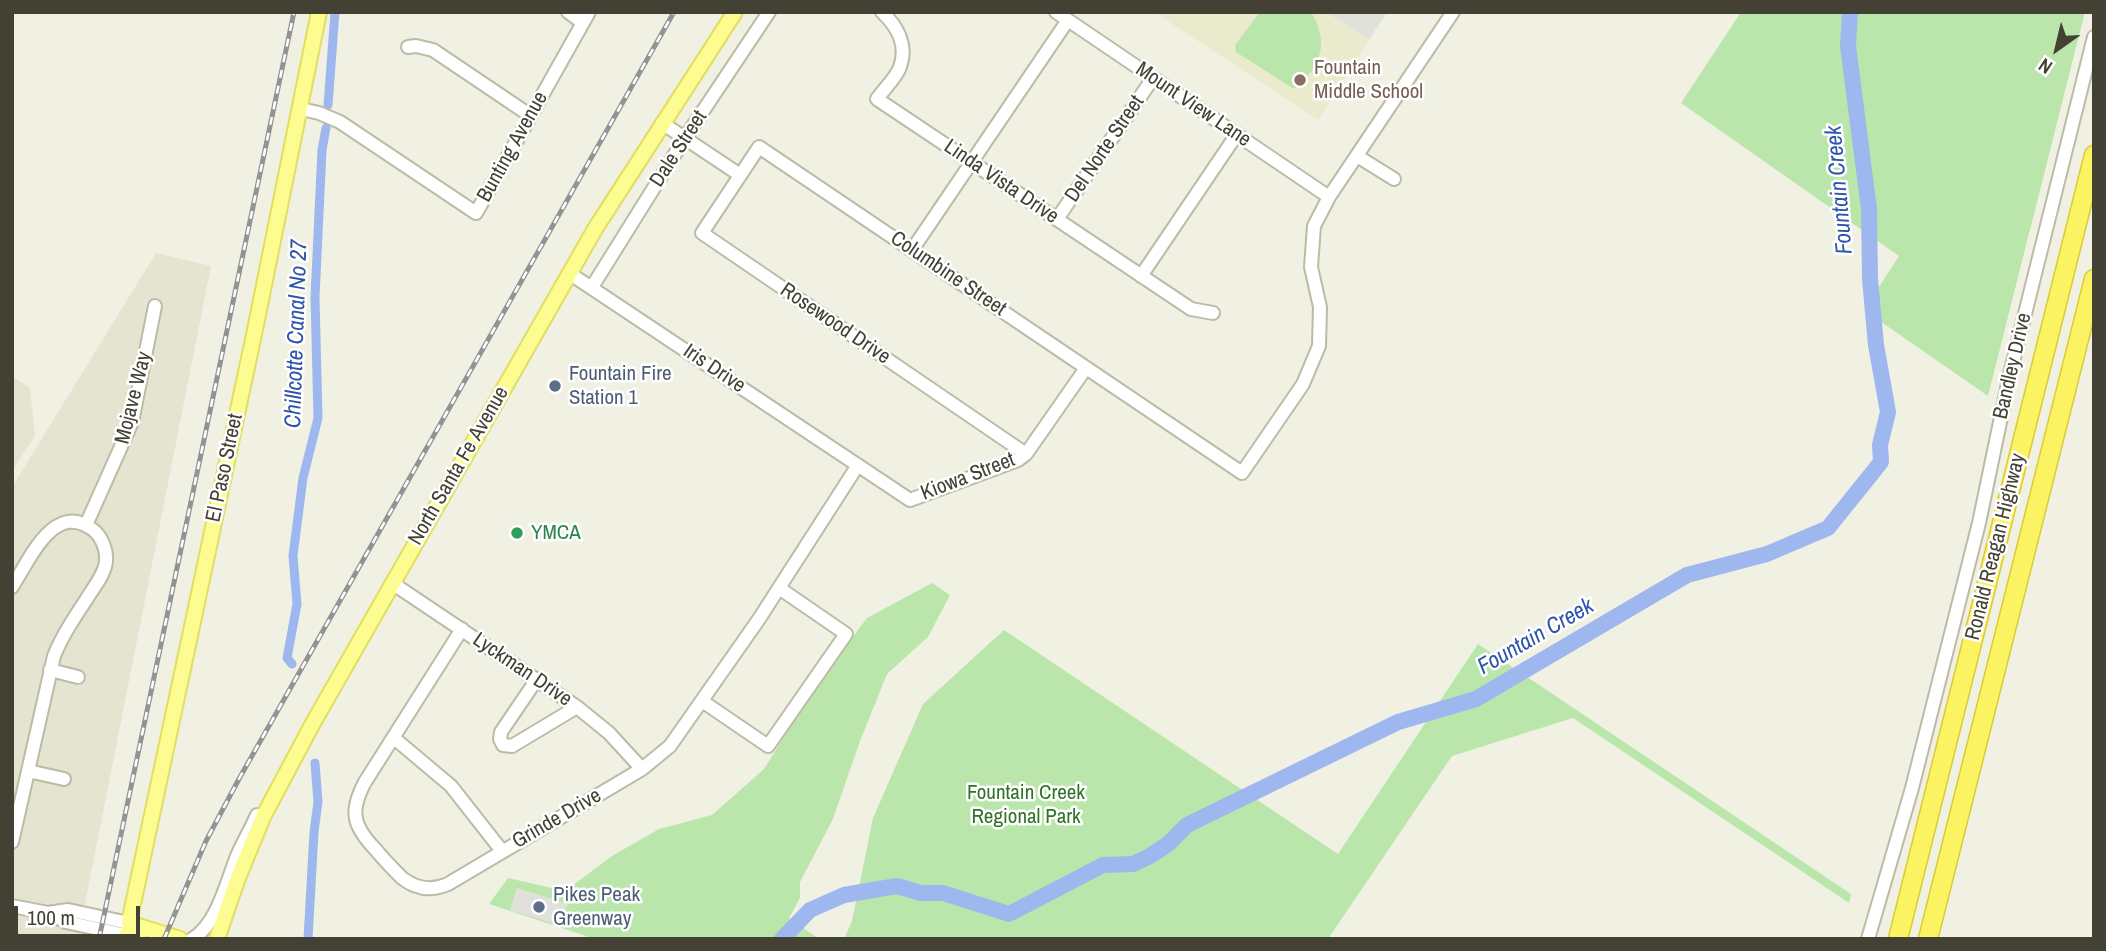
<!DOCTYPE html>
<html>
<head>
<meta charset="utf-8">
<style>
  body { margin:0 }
  #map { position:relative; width:2106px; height:951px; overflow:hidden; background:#f1f1e3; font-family:"Archivo Narrow",sans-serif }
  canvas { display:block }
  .frame { position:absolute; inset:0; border:14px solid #434133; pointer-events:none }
  .north { position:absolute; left:2022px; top:14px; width:70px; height:70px; -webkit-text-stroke:5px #fff; paint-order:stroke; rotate:214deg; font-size:19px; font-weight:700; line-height:28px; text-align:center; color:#434133 }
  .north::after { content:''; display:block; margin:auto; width:24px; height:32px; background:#434133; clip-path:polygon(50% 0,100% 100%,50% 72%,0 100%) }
  .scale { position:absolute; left:14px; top:906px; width:126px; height:32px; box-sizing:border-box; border:4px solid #434133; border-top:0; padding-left:9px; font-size:21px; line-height:24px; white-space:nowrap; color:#434133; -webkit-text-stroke:5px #fff; paint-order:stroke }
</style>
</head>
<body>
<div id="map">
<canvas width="2106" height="951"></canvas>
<div class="frame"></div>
<div class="north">N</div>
<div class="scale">100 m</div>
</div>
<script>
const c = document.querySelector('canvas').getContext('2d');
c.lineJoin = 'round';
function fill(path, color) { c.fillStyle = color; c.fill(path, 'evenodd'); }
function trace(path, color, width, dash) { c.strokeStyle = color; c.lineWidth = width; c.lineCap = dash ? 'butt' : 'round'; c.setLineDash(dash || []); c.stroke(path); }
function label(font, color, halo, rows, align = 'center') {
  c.font = font + ' "Archivo Narrow",sans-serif'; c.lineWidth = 5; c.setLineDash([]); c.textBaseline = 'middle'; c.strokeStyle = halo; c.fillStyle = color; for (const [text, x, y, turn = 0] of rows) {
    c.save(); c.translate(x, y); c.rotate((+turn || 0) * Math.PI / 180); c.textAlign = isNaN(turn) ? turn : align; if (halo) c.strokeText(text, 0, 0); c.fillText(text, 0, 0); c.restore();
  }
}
fill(new Path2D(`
  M156,253l55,13 -133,673h-66v-452z
  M12,376l18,12 5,48 -23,35z`), '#e5e4d1');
fill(new Path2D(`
  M1154,12h233l-69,108z`), '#eaeacc');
fill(new Path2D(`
  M1260,12h51c19,31 10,55 -17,77l-58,-37 -1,-7z
  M1741,12h344l-97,384 -124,-86 35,-54 -218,-153z
  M932,583l18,12 -22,42 -41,37 -27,67 -27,78 -33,63v16l-11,20 30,21h-224l-106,-35 19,-26 57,13 47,-35 47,-27 53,-14 52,-46 53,-85 50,-66z
  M1004,630l334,224 140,-210 373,250 -2,9 -276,-185 -121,38 -124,183h-484l8,-18 21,-103 50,-114z`), '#bbe6ab');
fill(new Path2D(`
  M1326,12h61l-18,28z
  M517,888l51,16 -7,22 -51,-16z`), '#e1e1db');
trace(new Path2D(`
  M328,105l7,-93
  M292,664l-5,-6 10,-54 -4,-48 10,-78 15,-60 -3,-121 7,-147 4,-22
  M308,939l6,-107 4,-30 -3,-39`), '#9eb7ee', 9);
trace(new Path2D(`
  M782,939l28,-29 34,-15 53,-9 24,7h22l66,21 94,-49 30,-1 17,-8 18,-12 19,-19 211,-103 78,-23 211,-124 80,-21 61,-26 53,-66 -1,-17 8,-33 -12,-67 -6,-66 -1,-70 -21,-163 2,-34`), '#9eb7ee', 16);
const minor = new Path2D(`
  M568,12l15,11
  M882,12c15,14 26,33 18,55 -4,11 -16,22 -23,32l314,210 22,4
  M1056,12l273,185
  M408,47l8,-1 17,4 98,66
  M301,109l18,4 21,9 136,91 113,-201
  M662,123l78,52
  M1357,156l37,23
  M1057,219l96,-141
  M912,250l156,-230
  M569,273l341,227 108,-40 8,-6 60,-86
  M1141,276l96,-142
  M592,287l93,-149 84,-126
  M1026,454l-324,-221 57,-86 483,326 61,-89 16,-38 1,-39 -9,-40 3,-41 15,-29 124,-185
  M86,525l46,-103 23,-116
  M392,583l185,124 32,26 33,36
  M12,587c17,-26 41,-86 80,-58 10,7 15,21 14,33 -2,14 -13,26 -20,38 -12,18 -24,36 -32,56l-42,186
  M462,629l-97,153c-16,30 -12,44 11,68 8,10 17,19 26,28 14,11 30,13 46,6l194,-115 28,-23 89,-127 99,-154
  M50,670l28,7
  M537,679l-36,53 -1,7 3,6 9,1 65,-39
  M702,701l66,45 78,-112 -67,-46
  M394,738l57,48 51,65
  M28,771l36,8
  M12,906l36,7 18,9 60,13
  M48,913l20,-3 61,13
  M192,939c25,-14 35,-58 45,-83 6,-14 14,-27 20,-41
  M1868,939l44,-151 67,-265 31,-149 84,-337`);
const major = new Path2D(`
  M126,935l13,4
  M180,939l-51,-16 127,-598 63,-313
  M217,939l21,-61 25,-61 50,-94 282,-494 140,-217`);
const highway = new Path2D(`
  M1898,939l196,-784
  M1928,939l166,-660`);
trace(minor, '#bcbba6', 16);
trace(major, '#e1de61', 18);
trace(highway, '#dacb33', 21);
trace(minor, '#fff', 12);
trace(major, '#fdfc90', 14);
trace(highway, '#fcf363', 18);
const rail = new Path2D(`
  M99,939l195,-927
  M164,939l42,-98 34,-64 434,-765`);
trace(rail, '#939393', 5);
trace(rail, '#fff', 2.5, [8]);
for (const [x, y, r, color] of [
  [1300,80,7,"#8d6e63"],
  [555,386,7,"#5c6f8a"],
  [517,533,7,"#2e9e5b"],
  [539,907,7,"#5c6f8a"]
]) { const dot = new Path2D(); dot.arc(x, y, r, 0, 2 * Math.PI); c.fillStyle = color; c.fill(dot); trace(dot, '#fff', 2.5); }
label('21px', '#785e54', '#fff', [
  ["Fountain",1314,68],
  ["Middle School",1314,92]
], 'left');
label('21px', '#434133', '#fff', [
  ["Mount View Lane",1193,105,34],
  ["Bunting Avenue",513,147,-61],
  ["Dale Street",679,149,-57],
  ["Del Norte Street",1105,149,-56],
  ["Linda Vista Drive",1001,182,34],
  ["Columbine Street",948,274,34],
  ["Rosewood Drive",835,324,34],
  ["Bandley Drive",2013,366,-77],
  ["Iris Drive",714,369,34],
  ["Mojave Way",134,398,-76],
  ["North Santa Fe Avenue",459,466,-60],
  ["El Paso Street",225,468,-78],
  ["Kiowa Street",968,477,-21],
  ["Ronald Reagan Highway",1996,547,-76],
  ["Lyckman Drive",522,670,34],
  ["Grinde Drive",557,819,-30]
]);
label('21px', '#4e5e75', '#fff', [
  ["Fountain Fire",569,374],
  ["Station 1",569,398],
  ["Pikes Peak",553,895],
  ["Greenway",553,919]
], 'left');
label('21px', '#27864d', '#fff', [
  ["YMCA",531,533]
], 'left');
label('21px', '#307328', '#fff', [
  ["Fountain Creek",1026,793],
  ["Regional Park",1026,817]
]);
label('italic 23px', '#2f54ac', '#fff', [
  ["Fountain Creek",1840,190,-95],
  ["Chillcotte Canal No 27",297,334,-88],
  ["Fountain Creek",1536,637,-30]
]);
</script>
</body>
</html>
